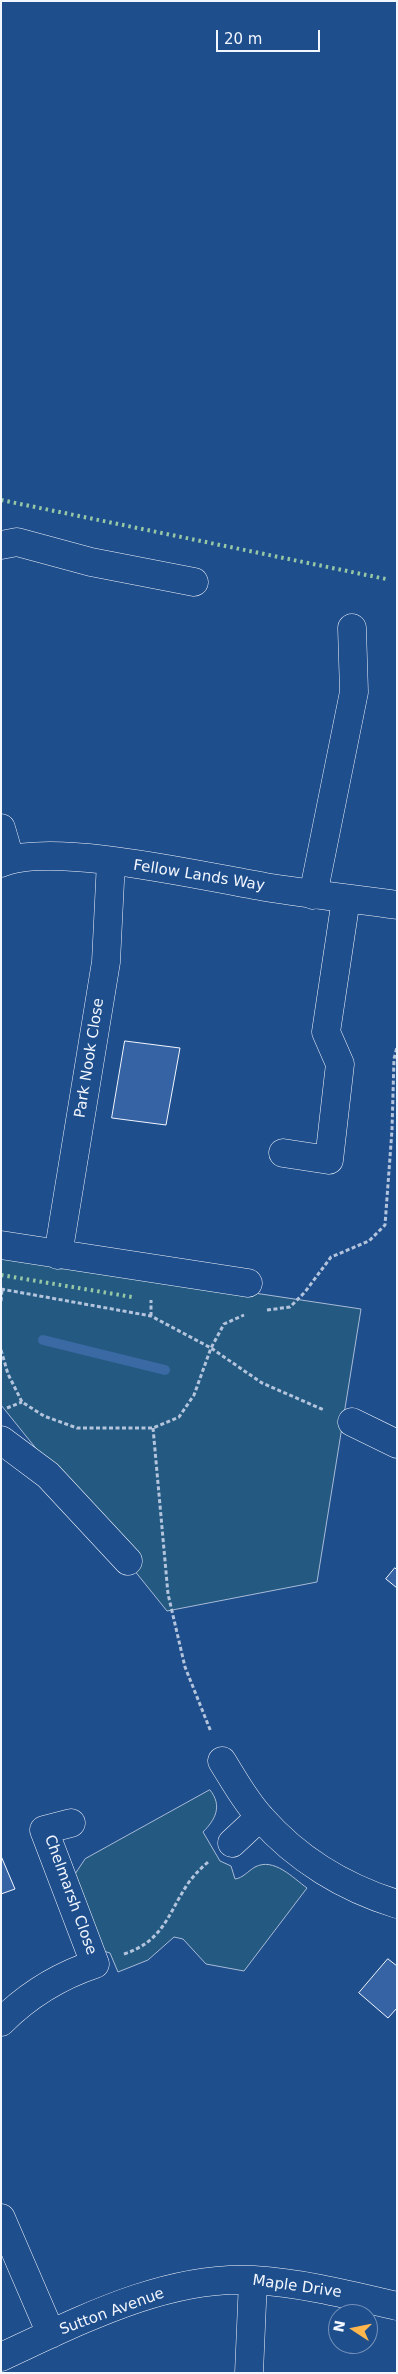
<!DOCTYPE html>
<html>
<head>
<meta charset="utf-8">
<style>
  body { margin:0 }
  #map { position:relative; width:398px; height:2374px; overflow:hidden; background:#1f4e8c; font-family:"DejaVu Sans",sans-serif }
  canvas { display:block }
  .frame { position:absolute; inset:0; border:2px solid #f2f6ff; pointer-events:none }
  .north { position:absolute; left:328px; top:2304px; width:50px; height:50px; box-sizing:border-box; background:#1f4e8c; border:1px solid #7391ba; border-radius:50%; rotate:281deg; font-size:14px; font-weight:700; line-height:20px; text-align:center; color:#f2f6ff }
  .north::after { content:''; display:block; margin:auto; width:18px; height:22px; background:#ffb74d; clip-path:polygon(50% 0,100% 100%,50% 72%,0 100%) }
  .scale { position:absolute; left:216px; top:30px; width:104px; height:22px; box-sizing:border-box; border:2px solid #f2f6ff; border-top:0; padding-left:6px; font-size:15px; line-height:18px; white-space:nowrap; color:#f2f6ff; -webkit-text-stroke:4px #1f4e8c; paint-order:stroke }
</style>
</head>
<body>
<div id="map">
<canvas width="398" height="2374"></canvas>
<div class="frame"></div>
<div class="north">N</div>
<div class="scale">20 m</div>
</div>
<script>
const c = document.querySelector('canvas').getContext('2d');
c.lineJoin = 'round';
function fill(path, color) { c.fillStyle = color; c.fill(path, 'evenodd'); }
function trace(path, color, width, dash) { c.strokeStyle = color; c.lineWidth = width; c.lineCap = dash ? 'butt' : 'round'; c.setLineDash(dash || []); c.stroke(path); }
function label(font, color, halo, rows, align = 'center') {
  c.font = font + ' "DejaVu Sans",sans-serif'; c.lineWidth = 4; c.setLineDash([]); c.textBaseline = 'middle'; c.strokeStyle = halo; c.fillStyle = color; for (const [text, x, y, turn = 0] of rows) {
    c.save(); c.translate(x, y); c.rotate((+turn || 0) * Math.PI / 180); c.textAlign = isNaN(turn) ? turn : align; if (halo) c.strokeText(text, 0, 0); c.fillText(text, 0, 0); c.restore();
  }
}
const green = new Path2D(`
  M1,1255l360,54 -44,273 -150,29 -166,-206z
  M210,1790c13,16 5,30 -7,42l17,29 11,5 4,13c8,-1 13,-8 20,-12 19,-10 38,11 52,21l-63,83 -38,-7 -23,-25 -9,-2 -26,23 -30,12 -8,-19 -10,-3 -25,-76 10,-15z`);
fill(green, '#245a82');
trace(green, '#a8bbd7', 1);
trace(new Path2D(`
  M43,1340l122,30`), '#3b69a3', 10);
const building = new Path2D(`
  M125,1041l55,7 -14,77 -54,-7z
  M395,1568l2,2v18l-11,-9z
  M1,1856l14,33 -14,5z
  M388,1959l9,7v42l-9,10 -29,-25z`);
fill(building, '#3563a3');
trace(building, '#f2f6ff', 1);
const minor = new Path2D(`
  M1,545l16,-3 74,20 103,20
  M1,828l9,31
  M1,863c51,-22 205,14 264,24 44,7 88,12 132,18
  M313,895l41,-203 -2,-64
  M283,1153l46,7 11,-96 -14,-32 20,-133
  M1,1245l247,38
  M58,1255l48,-293 5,-101
  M352,1422l45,22
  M1,1440l47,35 80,86
  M222,1761c12,19 23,40 39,57 36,41 84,70 136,86
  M232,1843l28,-26
  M1,2022c27,-27 58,-46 94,-58l-51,-134 27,-7
  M1,2218l50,116
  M1,2357c78,-36 165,-82 253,-77 49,3 96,15 143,26
  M249,2373l4,-93`);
trace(minor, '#f2f6ff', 29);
trace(new Path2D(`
  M1,1289l150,27 60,32 51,35 62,27
  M1,1301l1,-11
  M267,1310l23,-3 15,-15 26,-35 38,-16 16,-16 7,-95 2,-71 3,-12
  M151,1316v-16
  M1,1350l7,24 14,28 22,14 33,12h76l26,-11 15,-22 17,-47 13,-24 20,-9
  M7,1408l15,-6
  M153,1428l15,166 17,73 26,65
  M124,1954c39,-13 43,-38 63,-69 6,-9 13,-16 21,-23`), '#b3c4dc', 3, [4, 2.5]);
trace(minor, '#1f4e8c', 28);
trace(new Path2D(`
  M1,500l385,79
  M1,1275l131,22`), '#97c8a6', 4, [2.5, 4]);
label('15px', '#f2f6ff', '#1f4e8c', [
  ["Fellow Lands Way",199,876,9],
  ["Park Nook Close",90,1058,-81],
  ["Chelmarsh Close",70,1895,70],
  ["Maple Drive",297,2287,8],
  ["Sutton Avenue",112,2312,-20]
]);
</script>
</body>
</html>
